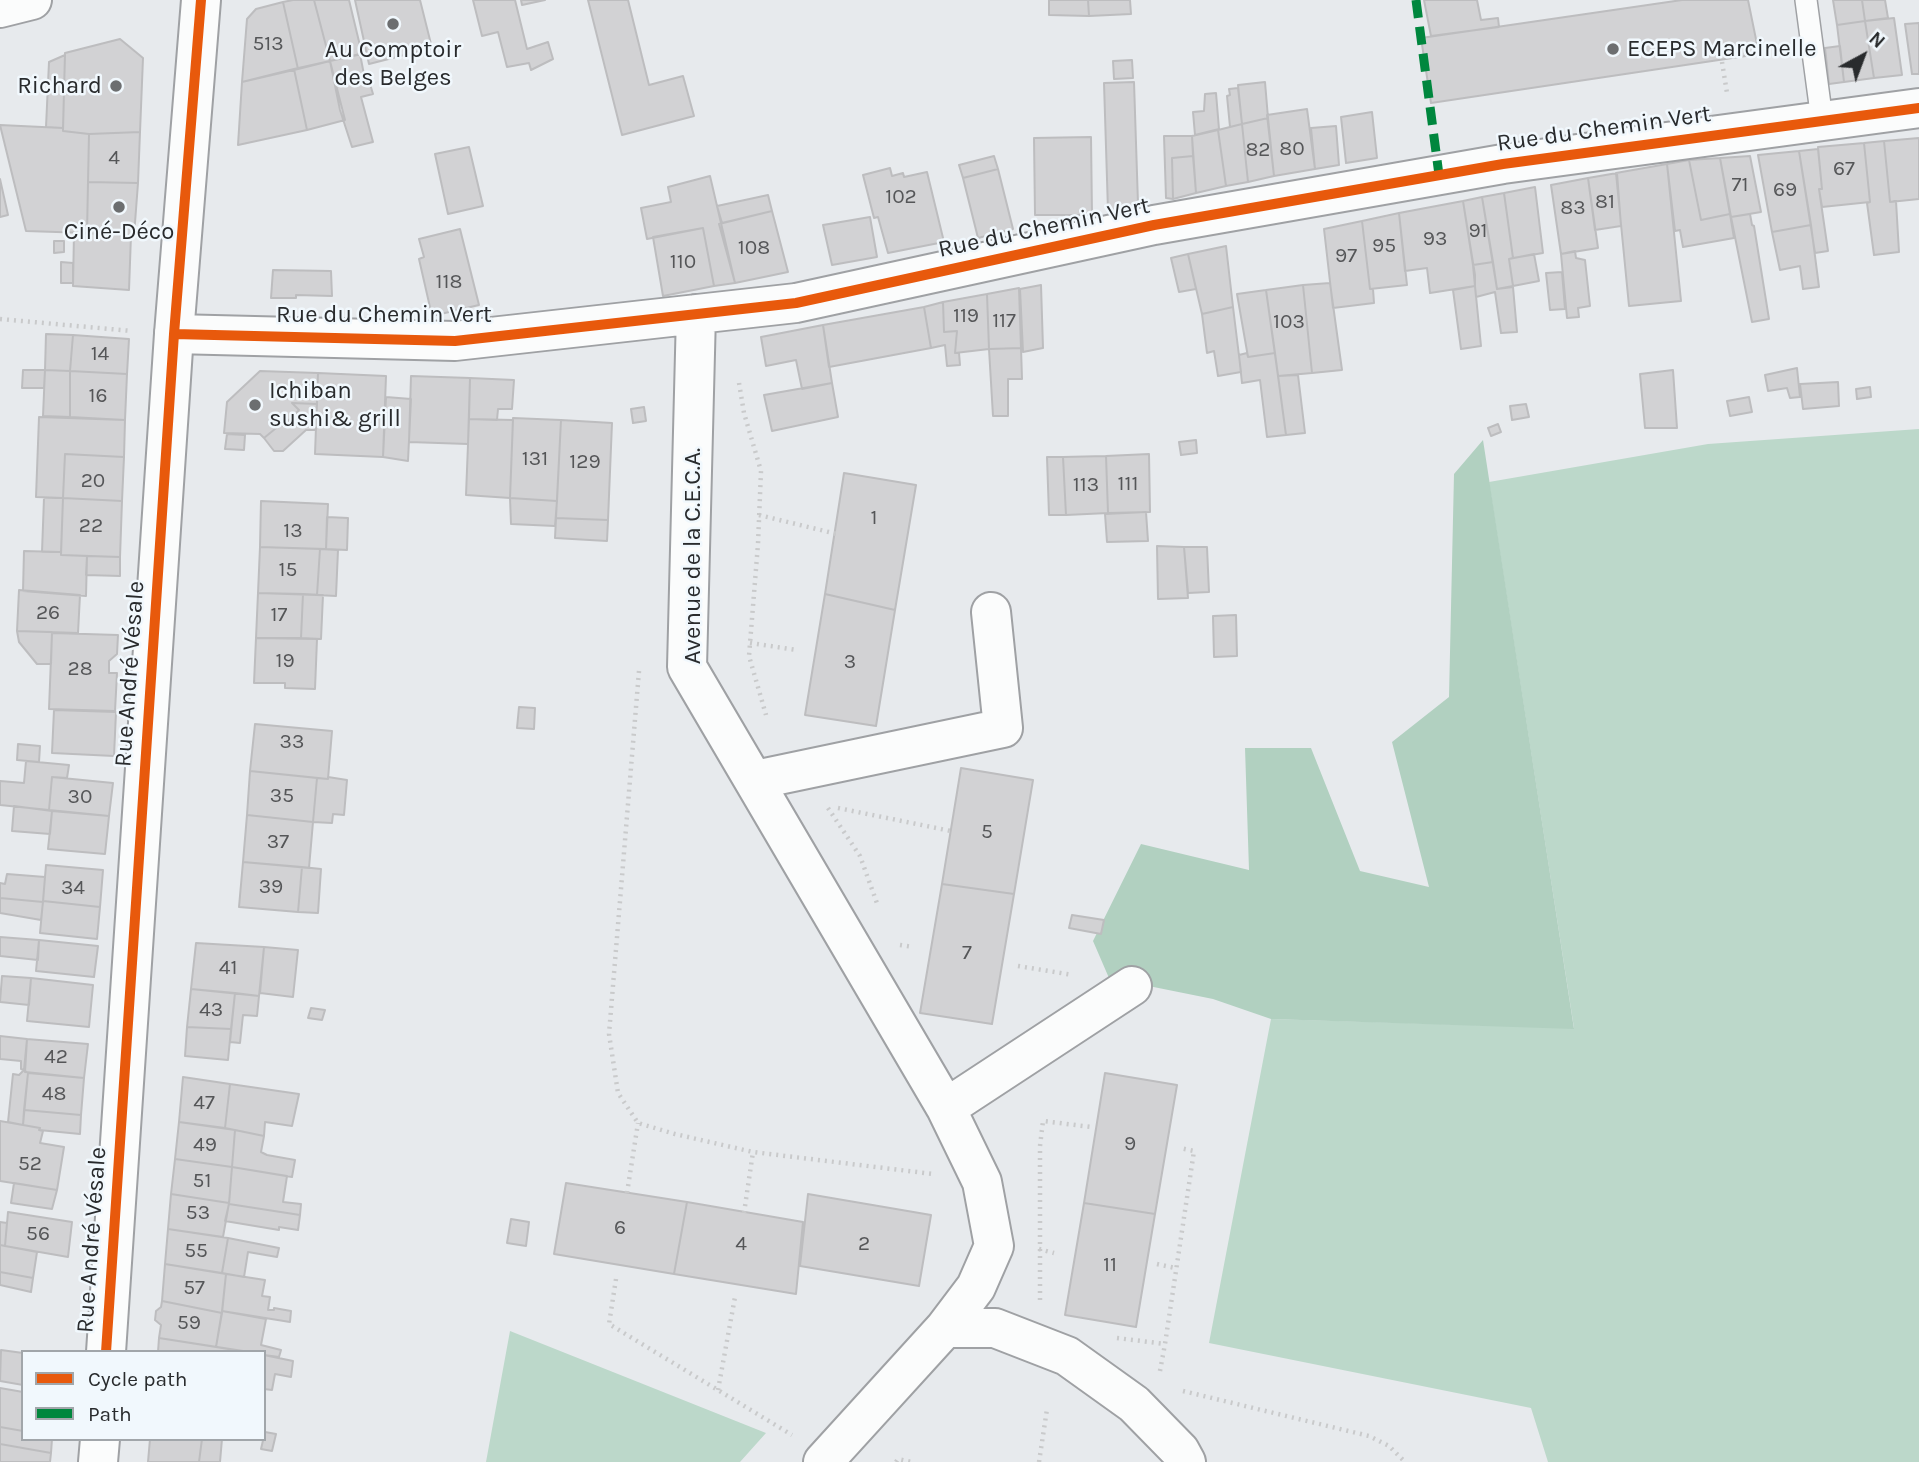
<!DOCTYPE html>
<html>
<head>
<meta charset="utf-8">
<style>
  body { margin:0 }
  #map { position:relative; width:1919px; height:1462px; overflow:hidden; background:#e7eaed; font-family:Karla,sans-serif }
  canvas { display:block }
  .legend { position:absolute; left:21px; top:1350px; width:245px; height:91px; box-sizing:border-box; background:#f1f8fd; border:2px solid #a1a6aa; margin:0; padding:9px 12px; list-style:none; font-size:21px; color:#292b2d }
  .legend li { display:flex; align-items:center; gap:14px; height:35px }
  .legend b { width:35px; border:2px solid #a1a6aa }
  .north { position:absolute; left:1828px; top:21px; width:70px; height:70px; -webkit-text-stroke:5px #f1f8fd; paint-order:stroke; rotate:41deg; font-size:19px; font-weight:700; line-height:28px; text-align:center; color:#292b2d }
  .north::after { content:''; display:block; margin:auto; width:24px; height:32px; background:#292b2d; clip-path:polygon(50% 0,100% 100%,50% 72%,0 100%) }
</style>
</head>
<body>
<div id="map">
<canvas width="1919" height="1462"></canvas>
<ul class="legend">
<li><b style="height:9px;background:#e8590c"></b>Cycle path</li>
<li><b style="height:9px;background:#00873e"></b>Path</li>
</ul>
<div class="north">N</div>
</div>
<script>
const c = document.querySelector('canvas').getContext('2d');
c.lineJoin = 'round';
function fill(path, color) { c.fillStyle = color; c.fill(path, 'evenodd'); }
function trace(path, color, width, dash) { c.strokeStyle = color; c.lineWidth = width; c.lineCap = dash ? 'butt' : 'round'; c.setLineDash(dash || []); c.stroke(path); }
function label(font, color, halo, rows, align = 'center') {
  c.font = font + ' Karla,sans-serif'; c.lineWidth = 5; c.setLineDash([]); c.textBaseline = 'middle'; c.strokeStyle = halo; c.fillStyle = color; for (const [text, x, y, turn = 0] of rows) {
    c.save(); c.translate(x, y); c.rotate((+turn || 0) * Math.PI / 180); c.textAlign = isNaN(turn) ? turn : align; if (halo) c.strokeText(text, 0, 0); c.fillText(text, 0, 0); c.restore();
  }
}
fill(new Path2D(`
  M1919,429v1033h-371l-17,-54 -322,-65 62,-324 303,9 -85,-546 219,-38z
  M510,1331l256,102 -26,29h-254z`), '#bcd8ca');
fill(new Path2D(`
  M1483,440l91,589 -303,-10 -58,-20 -104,-21 -16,-37 48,-97 108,26 -4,-122h66l49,123 69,16 -37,-145 57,-45 5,-223z`), '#b1d0c0');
const building = new Path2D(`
  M293,0h21l16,61 -32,8 -15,-67z
  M314,0h35l13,54 -32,7z
  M355,0h65l12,48 -63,16z
  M473,0h42l12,49 21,-7 5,17 -22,11 -2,-7 -22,4 -9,-35 -16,4z
  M521,0h24l-23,5z
  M588,0h40l21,85 34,-9 11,40 -72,19z
  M1049,0h39l1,16 -40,-1z
  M1088,0h42l1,14 -42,2z
  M1424,0h53l4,20 17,-2 1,9 -68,9z
  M1682,0h66l11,54 -328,49 -10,-65z
  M1833,0h29l3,21 -28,4z
  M1862,0h23l3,18 -23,3z
  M283,2l15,67 -56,13 5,-63 9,-10z
  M1894,18l8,57 -28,3 -9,-57z
  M1865,21l9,57 -30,4 -7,-57z
  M1919,23v51h-7l-7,-50z
  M120,39l23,19 -3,74 -51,2 -26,-3 2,-78z
  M1840,46l4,36 -15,2 -4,-36z
  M360,54l6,31 4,-1 3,10 -12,3 12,45 -21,5 -12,-37 -10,-49z
  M65,55l-2,73 -17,-1 3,-65z
  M1132,60l1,18 -19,1 -1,-18z
  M330,61l15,59 -38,10 -13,-61z
  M294,69l13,61 -69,15 4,-63z
  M1134,82l4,122 -30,7 -4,-128z
  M1265,82l3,36 -26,6 -4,-39z
  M1238,88l4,36 -12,3 -3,-31 3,-1 -1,-6z
  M1216,93l3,36 -24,6 -2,-23 11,-1 1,-17z
  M1307,109l8,60 -41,7 -7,-61z
  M1372,112l5,46 -31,5 -5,-46z
  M1268,118l6,58 -26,6 -6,-58z
  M1242,124l6,58 -22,4 -8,-56z
  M0,125l63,3v3l26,3 -2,99 -61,-2z
  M1336,126l3,39 -24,4 -4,-41z
  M1218,130l8,56 -30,7 -4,-57z
  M140,132l-2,51 -50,-1 1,-48z
  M1164,136h28l1,20 -21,2 1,41 -7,-1z
  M1091,137l1,78h-57l-1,-77z
  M1919,138v61l-29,3 -6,-61z
  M1884,141l6,61 6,-1 3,51 -25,3 -7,-52 3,-1 -6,-59z
  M1864,143l6,59 -48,5 -3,-18h3l-4,-42z
  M469,147l14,59 -35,8 -13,-60z
  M1818,149l4,40h-3l9,62 -13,2 -16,-102z
  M1799,151l12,74 -39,7 -14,-77z
  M994,156l4,13 -35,9 -4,-13z
  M1193,156l3,37 -23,6 -1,-41z
  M1750,156l11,56 -30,5 -11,-59z
  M1720,158l10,56 -29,6 -12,-60z
  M1689,160l12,60 29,-6 4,24 -51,9 -3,-17 -5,1 -8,-67z
  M1667,164l14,137 -52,5 -13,-133z
  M890,168l2,8 11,-3 1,4 23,-5 17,70 -56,11 -10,-36 -4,1 -11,-43z
  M998,169l15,60 -35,9 -15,-60z
  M1617,173l4,53 -26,4 -7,-52z
  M710,176l25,107 -21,3 -11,-58 -56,11 -6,-31 30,-6 -3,-15z
  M1588,178l10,70 -37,6 -10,-69z
  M0,179l8,36 -8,2z
  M88,182l50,1 -4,53 -47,-3z
  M1535,187l8,66 -30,5 -9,-65z
  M1504,193l9,65 -4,1 4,27 -16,3 -15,-92z
  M768,195l4,16 -50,12 -5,-17z
  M1482,197l11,65 -20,3 -10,-64z
  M1463,201l12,74v11l-45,7 -3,-25 -22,3 -6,-58z
  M772,211l16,61 -53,11 -16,-59z
  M1399,213l8,72 -37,4 -8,-68z
  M1750,214l2,11 2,1 15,93 -17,3 -21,-105z
  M870,217l7,40 -45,8 -9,-40z
  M1362,221l8,68h3l1,14 -41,5 -9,-79z
  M1811,225l8,62 -16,2 -3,-23 -20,4 -8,-38z
  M703,228l11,58 -51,10 -10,-59z
  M460,229l19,76 -47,11 -13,-57 5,-2 -5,-18z
  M74,233l57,2 -2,55 -56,-4z
  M54,241h10v11l-10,1z
  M1226,246l7,61 -31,7 -14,-60z
  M1575,251l1,7 9,2 5,46 -12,2 1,9 -12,1 -6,-64z
  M1188,254l8,35 -17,3 -8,-34z
  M1534,254l5,27 -26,5 -4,-27z
  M61,262l12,1v20h-12z
  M1493,262l4,27 16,-2 4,45 -16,1 -6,-41 -19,5 -3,-32z
  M273,270l58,1 1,25 -36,-1v3h-25z
  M1562,272l3,37 -15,1 -4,-37z
  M1330,283l12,87 -30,3 -9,-88z
  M1041,285l2,63 -20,4 -3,-63z
  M1303,285l9,88 -34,3 -12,-86z
  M1475,286l6,60 -20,3 -8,-59z
  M1019,288l2,60 -32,1 -2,-55z
  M1266,290l9,63 -27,4 -11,-63z
  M987,294l2,55 -34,4 2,-22 -13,1 -1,-30z
  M943,302l1,30 13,-1 -2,22h4l1,12 -13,1 -2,-21 -14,3 -7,-41z
  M924,307l7,41 -102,19 -6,-42z
  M1233,307l8,65 -23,4 -4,-25 -7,2 -5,-39z
  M823,325l9,58 -30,6 -6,-29 -30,6 -5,-29z
  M46,334l27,1 -3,36 -25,-1z
  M73,335l56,4 -2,35 -57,-3z
  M1021,348l1,31h-14v37h-15l-4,-67z
  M1247,353l1,4 27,-4 11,82 -19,2 -7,-57 -18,3 -3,-28z
  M1797,368l3,29 -10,1 -3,-10 -19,3 -3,-16z
  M23,370h22l-1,18h-22z
  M45,370l25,1v46l-27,-1z
  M1673,370l4,58h-32l-5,-54z
  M70,371l57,3 -2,46 -55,-3z
  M260,371l58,2 -1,31 -25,-1 7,7 -16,16 -2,-2 -17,14 -4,-4 -36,-1 3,-31z
  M318,373l68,3 -3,81 -68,-3z
  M1298,375l7,58 -19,2 -8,-59z
  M411,376l59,2 -2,66 -59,-2z
  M470,378l44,2 -2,29h-14l-1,11 -28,-1z
  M1838,382l1,24 -36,3 -3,-25z
  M832,383l6,34 -66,14 -8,-36z
  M1870,387l1,10 -14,2 -1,-10z
  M386,397l25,2 -3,62 -25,-4z
  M1749,397l3,15 -22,4 -3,-15z
  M292,403l25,1 -1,26h-10l-23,21h-9l-10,-13 17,-14 2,2 16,-16z
  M1526,404l3,13 -17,3 -2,-14z
  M644,407l2,14 -13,2 -2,-14z
  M39,417l86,3 -1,37 -59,-3 -2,44 -27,-1z
  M513,418l48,2 -4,81 -47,-3z
  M469,419l44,1 -3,78 -44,-3z
  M561,420l51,3 -4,97 -52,-2z
  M1498,424l3,8 -10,4 -3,-8z
  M227,434l18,1 -1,15 -19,-1z
  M1196,440l1,13 -16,2 -2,-13z
  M65,454l59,3 -2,44 -59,-3z
  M1149,454l1,58 -42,1 -2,-57z
  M1106,456l2,57 -42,2 -3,-58z
  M1047,457h16l3,58h-17z
  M844,473l72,12 -21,125 -70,-16z
  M44,498h19l-2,54h-19z
  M63,498l59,3 -2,56 -59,-2z
  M510,498l47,3 -2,25 -44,-2z
  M261,501l67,3 -2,45 -66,-2z
  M1146,512l2,29 -41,1 -2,-28z
  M327,517l21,1 -1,32 -21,-1z
  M556,518l52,2 -1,21 -52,-3z
  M1157,546l27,1 4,51 -30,1z
  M260,547l60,2 -3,46 -59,-2z
  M1184,547h23l2,45 -21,1z
  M320,549l18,1 -2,46 -19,-1z
  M24,551l37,1v3l26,1 -1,40 -63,-5z
  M87,556l33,1v19l-34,-1z
  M19,590l61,5 -2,38 -61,-2z
  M258,593l45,1 -2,44h-45z
  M303,594l20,1 -2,44 -20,-1z
  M825,594l70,16 -19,116 -71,-11z
  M1236,615l1,41 -23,1 -1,-41z
  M17,631l35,1 -1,32h-14l-18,-22z
  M52,633l66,2 -1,19 -8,7v12h8l-2,38 -66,-2z
  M256,638l61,1 -2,50 -30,-1v-5h-31z
  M519,707l16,1 -1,21 -17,-1z
  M54,710l62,2 -2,44 -62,-3z
  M255,724l77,7 -4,48 -78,-8z
  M18,744l22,2 -1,16 -22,-2z
  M26,761l43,4 -2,13 -15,-1 -3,33 -49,-5v-24l24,2z
  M961,768l72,12 -19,114 -72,-10z
  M250,771l67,7 -4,44 -66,-7z
  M52,777l61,6 -4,33 -60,-6z
  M328,777l19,3 -3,35 -11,-1 -1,9 -19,-1 4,-44 11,1z
  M14,806l38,5 -2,23 -38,-3z
  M52,811l57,5 -4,38 -57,-5z
  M247,815l66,7 -4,46 -66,-6z
  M243,862l59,5 -4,45 -59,-5z
  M46,865l57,5 -3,37 -57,-6z
  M302,867l19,2 -3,44 -20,-1z
  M7,874l38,3 -2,25 -43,-4v-15l5,1z
  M942,884l72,10 -22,130 -72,-11z
  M0,898l43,4 -2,18 -41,-7z
  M43,901l57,6 -3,32 -57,-6z
  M1072,915l32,5 -3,14 -32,-6z
  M0,937l39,3 -1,20 -38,-4z
  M39,940l59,6 -4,31 -58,-6z
  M196,943l68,4 -5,49 -68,-7z
  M264,947l34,3 -5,47 -33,-4z
  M2,976l29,2 -2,27 -29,-3z
  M31,978l62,7 -4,42 -62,-6z
  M191,989l44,4 -4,36 -44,-2z
  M235,993l24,3 -2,20 -14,-1 -3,28 -10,-1z
  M311,1008l14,2 -3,10 -14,-2z
  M187,1027l44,2 -3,31 -43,-4z
  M0,1036l27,3 -3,31 -3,-1v-8l-21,-2z
  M27,1039l61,5 -4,34 -59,-6z
  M24,1070l4,3 -5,52 -15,-3 5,-48 6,1z
  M28,1073l56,5 -3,37 -57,-5z
  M1105,1073l72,12 -22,129 -71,-11z
  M183,1077l47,7 -5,44 -46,-6z
  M230,1084l69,10 -7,32 -27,-4 -1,14 -39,-8z
  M24,1110l57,5 -1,19 -41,-4 1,-2 -17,-3z
  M0,1121l40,7 -1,2 4,1 -3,12 24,4 -7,43 -57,-9z
  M179,1122l56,8 -3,37 -57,-8z
  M235,1130l29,6 -3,16 6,3 28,5 -3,17 -60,-10z
  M175,1159l57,8 -3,36 -58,-9z
  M232,1167l55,9 -4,26 18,2 -1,11 -71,-11z
  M14,1183l43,7 -5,19 -41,-6z
  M566,1183l121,19 -13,72 -120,-20z
  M171,1194l58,9 -6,34 -55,-8z
  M808,1194l123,21 -12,71 -119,-20z
  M687,1202l116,20 -7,72 -122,-20z
  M1084,1203l71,11 -19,113 -71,-12z
  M229,1204l71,11 -2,15 -19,-3v3l-54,-9z
  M8,1212l64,10 -4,35 -63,-11z
  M511,1219l18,3 -3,24 -19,-3z
  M0,1222l7,1 -2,23 -5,-1z
  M168,1229l60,9 -6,35 -57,-9z
  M228,1238l51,10 -2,9 -29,-5 -4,25 -22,-4z
  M0,1245l37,7 -4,26 -33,-6z
  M165,1264l61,10 -4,39 -60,-12z
  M0,1272l33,6 -2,14 -31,-7z
  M226,1274l39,6 -3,16 8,1 -2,13h6v-2l17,3 -1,11 -68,-11z
  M162,1301l60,12 -6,34 -57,-9 2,-13 -6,-5 1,-9 5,-4z
  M222,1311l44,8 -5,26 20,5 -2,7 -15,-2v-3h-17l-31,-5z
  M159,1338l84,13v1h-85z
  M1,1350l22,3v32l-23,-4z
  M264,1355l29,6 -2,16 -16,-3 -3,16 -8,-1z
  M0,1388l23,4v39l-23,-4z
  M0,1427l23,4v8h29l-1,14 -51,-9z
  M265,1432l11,2 -4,17 -11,-2z
  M150,1439h52l-3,23h-51z
  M202,1439h20l-2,23h-21z
  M0,1444l51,9 -1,9h-50z`);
fill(building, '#d2d2d4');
trace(building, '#bdbdbf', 2);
const service = new Path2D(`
  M1806,0l16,120`);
const minor = new Path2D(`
  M696,314l-9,353 259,441 36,74 12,64 -18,41 -31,41 -122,134
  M174,334l281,7 341,-38 358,-78 349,-61 416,-56
  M755,780l248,-52 -12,-116
  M946,1108l186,-122
  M945,1328h50l72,28 67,48 46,47 6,11`);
const tertiary = new Path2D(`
  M106,1352l68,-1018 27,-334
  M98,1462l2,-23`);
const secondary = new Path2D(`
  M0,8l32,-8`);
trace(service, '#9fa1a4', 24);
trace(minor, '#9fa1a4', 42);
trace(tertiary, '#9fa1a4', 42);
trace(secondary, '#9fa1a4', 42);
trace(new Path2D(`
  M1722,62l5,31
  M0,319l132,12
  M739,383l5,30 17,58 -3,73 -9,112 17,59
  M759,515l78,19
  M750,643l47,7
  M639,671l-30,363 9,59 20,30 37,11 78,18 180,22
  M828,808l32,48 18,50
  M838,808l113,23
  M900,945l13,2
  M1018,966l55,9
  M627,1193l11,-70
  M744,1213l9,-61
  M1039,1249l15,4
  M1157,1264l18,4
  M616,1279l-7,45 183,111
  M1040,1300v-154l3,-25 48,6
  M1117,1338l48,6 29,-193 -14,-3
  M1160,1371l5,-27
  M718,1390l17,-93
  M1183,1391l186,45 20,10 16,16
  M896,1462l2,-3 14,3
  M1039,1462l8,-53`), '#c9cacb', 4.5, [2, 5]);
trace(service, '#fbfcfc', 21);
trace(minor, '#fbfcfc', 38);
trace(tertiary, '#fbfcfc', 38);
trace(secondary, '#fbfcfc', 38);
trace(new Path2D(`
  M1416,0l23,175`), '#00873e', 9, [18, 9]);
trace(new Path2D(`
  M174,334l281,7 341,-38 358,-78 349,-61 416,-56
  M106,1352l68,-1018 27,-334`), '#e8590c', 10);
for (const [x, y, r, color] of [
  [393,24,7,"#6c6e70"],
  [1613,49,7,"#6c6e70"],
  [116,86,7,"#6c6e70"],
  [119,207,7,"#6c6e70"],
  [255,405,7,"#6c6e70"]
]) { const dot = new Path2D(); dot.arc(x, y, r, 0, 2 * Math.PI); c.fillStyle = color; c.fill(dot); trace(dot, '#f1f8fd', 2.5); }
label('21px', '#555658', null, [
  ["513",268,44],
  ["80",1292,149],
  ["82",1258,150],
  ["4",114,158],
  ["67",1844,169],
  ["71",1740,185],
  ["69",1785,190],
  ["102",901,197],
  ["81",1605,202],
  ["83",1573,208],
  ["91",1478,231],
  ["93",1435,239],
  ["95",1384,246],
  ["108",754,248],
  ["97",1346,256],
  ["110",683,262],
  ["118",449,282],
  ["119",966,316],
  ["117",1004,321],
  ["103",1289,322],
  ["14",100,354],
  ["16",98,396],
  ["131",535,459],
  ["129",585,462],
  ["20",93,481],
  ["111",1128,484],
  ["113",1086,485],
  ["1",874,518],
  ["22",91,526],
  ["13",293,531],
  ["15",288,570],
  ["26",48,613],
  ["17",279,615],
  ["19",285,661],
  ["3",850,662],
  ["28",80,669],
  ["33",292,742],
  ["35",282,796],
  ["30",80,797],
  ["5",987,832],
  ["37",278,842],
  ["39",271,887],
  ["34",73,888],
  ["7",967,953],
  ["41",228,968],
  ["43",211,1010],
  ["42",56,1057],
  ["48",54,1094],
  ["47",204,1103],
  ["9",1130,1144],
  ["49",205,1145],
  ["52",30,1164],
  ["51",202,1181],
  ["53",198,1213],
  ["6",620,1228],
  ["56",38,1234],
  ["4",741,1244],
  ["2",864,1244],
  ["55",196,1251],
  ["11",1110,1265],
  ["57",194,1288],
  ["59",189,1323]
]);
label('24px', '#292b2d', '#f1f8fd', [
  ["ECEPS Marcinelle",1627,49],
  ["Au Comptoir",393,50,"center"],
  ["des Belges",393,78,"center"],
  ["Richard",102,86,"right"],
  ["Ciné-Déco",119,232,"center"],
  ["Ichiban",269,391],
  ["sushi& grill",269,419]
], 'left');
label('24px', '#292b2d', '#f1f8fd', [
  ["Rue du Chemin Vert",1604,129,-8],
  ["Rue du Chemin Vert",1044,228,-12],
  ["Rue du Chemin Vert",384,315],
  ["Avenue de la C.E.C.A.",693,556,-90],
  ["Rue André Vésale",130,674,-86],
  ["Rue André Vésale",92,1240,-86]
]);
</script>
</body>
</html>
